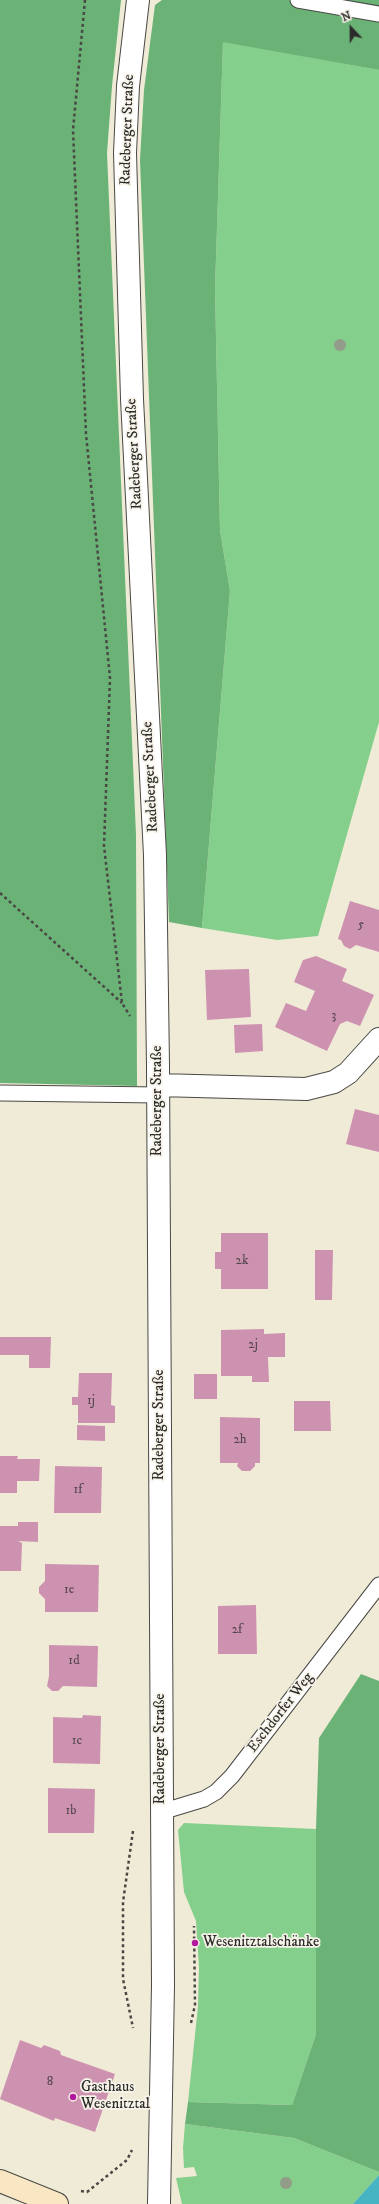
<!DOCTYPE html>
<html>
<head>
<meta charset="utf-8">
<style>
  body { margin:0 }
  #map { position:relative; width:379px; height:2204px; overflow:hidden; background:#f0ebd6; font-family:"IM FELL DW Pica",serif }
  canvas { display:block }
  .north { position:absolute; left:331px; top:8px; width:40px; height:40px; -webkit-text-stroke:3px #f7f3e8; paint-order:stroke; rotate:338deg; font-size:11px; font-weight:700; line-height:16px; text-align:center; color:#2b2b2b }
  .north::after { content:''; display:block; margin:auto; width:14px; height:18px; background:#2b2b2b; clip-path:polygon(50% 0,100% 100%,50% 72%,0 100%) }
</style>
</head>
<body>
<div id="map">
<canvas width="379" height="2204"></canvas>
<div class="north">N</div>
</div>
<script>
const c = document.querySelector('canvas').getContext('2d');
c.lineJoin = 'round';
function fill(path, color) { c.fillStyle = color; c.fill(path, 'evenodd'); }
function trace(path, color, width, dash) { c.strokeStyle = color; c.lineWidth = width; c.lineCap = dash ? 'butt' : 'round'; c.setLineDash(dash || []); c.stroke(path); }
function label(font, color, halo, rows, align = 'center') {
  c.font = font + ' "IM FELL DW Pica",serif'; c.lineWidth = 3.5; c.setLineDash([]); c.textBaseline = 'middle'; c.strokeStyle = halo; c.fillStyle = color; for (const [text, x, y, turn = 0] of rows) {
    c.save(); c.translate(x, y); c.rotate((+turn || 0) * Math.PI / 180); c.textAlign = isNaN(turn) ? turn : align; if (halo) c.strokeText(text, 0, 0); c.fillText(text, 0, 0); c.restore();
  }
}
fill(new Path2D(`
  M223,41l156,29v652l-61,214 -41,4 -75,-12 28,-337 -10,-61 -5,-241z
  M184,1823l132,6v205l-24,71 -104,-3 10,-96 1,-39 -3,-46 -12,-29 -6,-62z
  M185,2124l109,14 85,34v3l-26,29h-171l-6,-26 21,-2 -3,-9 -10,1 -1,-20z`), '#84cf8b');
fill(new Path2D(`
  M0,0h121l-9,86 -5,67 29,682 1,251 -137,-3z
  M162,0h217v70l-156,-28 -8,247 5,241 10,61 -28,337 -33,-6 -29,-762 4,-70 11,-85z
  M361,1674l18,7v491l-85,-34 -109,-14 3,-22 104,3 24,-71v-205l3,-91z`), '#6bb277');
fill(new Path2D(`
  M379,2175v29h-26z`), '#46b4c2');
fill(new Path2D(`
  M350,901l29,9v42l-23,-7 -6,4 -6,-3 -3,-6 -3,-1z
  M316,956l31,13 -5,12 32,14 -14,31 -13,-5 -7,3 -13,27 -52,-24 11,-24 20,8 9,-20 -21,-9 9,-22z
  M249,969l2,48 -44,3 -2,-50z
  M262,1024l1,27 -28,2 -1,-28z
  M355,1109l24,6v37l-33,-8z
  M221,1233h47v56h-47v-20h-6v-17h6z
  M315,1250h18l-1,50h-17z
  M264,1329v5l21,-1v24h-17l1,25h-17v-6h-31v-46z
  M0,1337h51l-1,31h-21v-13h-29z
  M79,1373h33l-1,32 4,1v17h-37v-18h-6v-8h6z
  M194,1374h23v25h-23z
  M294,1401h36l1,30h-37z
  M220,1417l40,1v45h-5v3l-5,5h-8l-5,-5 1,-3h-18z
  M77,1425l28,1v15l-28,-1z
  M0,1456h18l-1,3h23l-1,22h-22v12h-17z
  M55,1466l47,1 -1,46h-47z
  M18,1522h20v20l-20,-1 4,2 -1,28h-21v-45h18z
  M45,1564l54,1 -1,47h-53v-13l-6,-6v-6l6,-6z
  M256,1605l1,49h-39v-48z
  M49,1645l49,1 -1,41 -34,-1 -5,5h-6l-5,-5 2,-10z
  M83,1715l18,1 -1,48 -47,-1v-46l29,1z
  M48,1788l47,1 -1,44h-46z
  M20,2040l21,8 3,-3 16,6 1,4 54,19 -20,58 -40,-14 -1,3 -54,-22z`), '#ce92b1');
const lane = new Path2D(`
  M298,0l81,14
  M0,1093l159,2
  M161,1812l43,-13 12,-7 16,-16 147,-191`);
const street = new Path2D(`
  M138,0l-10,86 -3,67 7,246 23,456 3,211 5,919 -4,219
  M159,1085l147,4 28,-7 14,-9 31,-34`);
const secondary = new Path2D(`
  M0,2181l57,23`);
trace(lane, '#494845', 17);
trace(street, '#494845', 24);
trace(secondary, '#494845', 24);
trace(new Path2D(`
  M85,0l-12,130 13,304 24,244 -6,168 18,157 8,13
  M0,893l122,110
  M133,1831l-10,71v77l10,49
  M191,2023l4,-18 -1,-79
  M81,2191l6,1 40,-32 5,-10`), '#494845', 2.5, [3, 3]);
trace(lane, '#fff', 15);
trace(street, '#fff', 22);
trace(secondary, '#f9e7c3', 22);
c.fillStyle = '#929c88';
for (const [x, y] of [
  [340,345],
  [286,2183]
]) { c.beginPath(); c.arc(x, y, 6, 0, 2 * Math.PI); c.fill(); }
for (const [x, y, r, color] of [
  [195,1943,4,"#b5179e"],
  [73,2097,4,"#b5179e"]
]) { const dot = new Path2D(); dot.arc(x, y, r, 0, 2 * Math.PI); c.fillStyle = color; c.fill(dot); trace(dot, '#f7f3e8', 1.5); }
label('13px', '#54454c', null, [
  ["5",361,925],
  ["3",334,1016],
  ["2k",242,1261],
  ["2j",253,1345],
  ["1j",91,1401],
  ["2h",240,1440],
  ["1f",78,1490],
  ["1e",69,1590],
  ["2f",237,1630],
  ["1d",74,1661],
  ["1c",77,1741],
  ["1b",71,1811],
  ["8",50,2082]
]);
label('15px', '#2b2b2b', '#f7f3e8', [
  ["Radeberger Straße",128,130,-88],
  ["Radeberger Straße",135,454,-93],
  ["Radeberger Straße",151,777,-93],
  ["Radeberger Straße",158,1101,-90],
  ["Radeberger Straße",160,1425,-90],
  ["Eschdorfer Weg",281,1713,-52],
  ["Radeberger Straße",161,1749,-90]
]);
label('15px', '#2b2b2b', '#f7f3e8', [
  ["Wesenitztalschänke",203,1943],
  ["Gasthaus",81,2088],
  ["Wesenitztal",81,2105]
], 'left');
</script>
</body>
</html>
